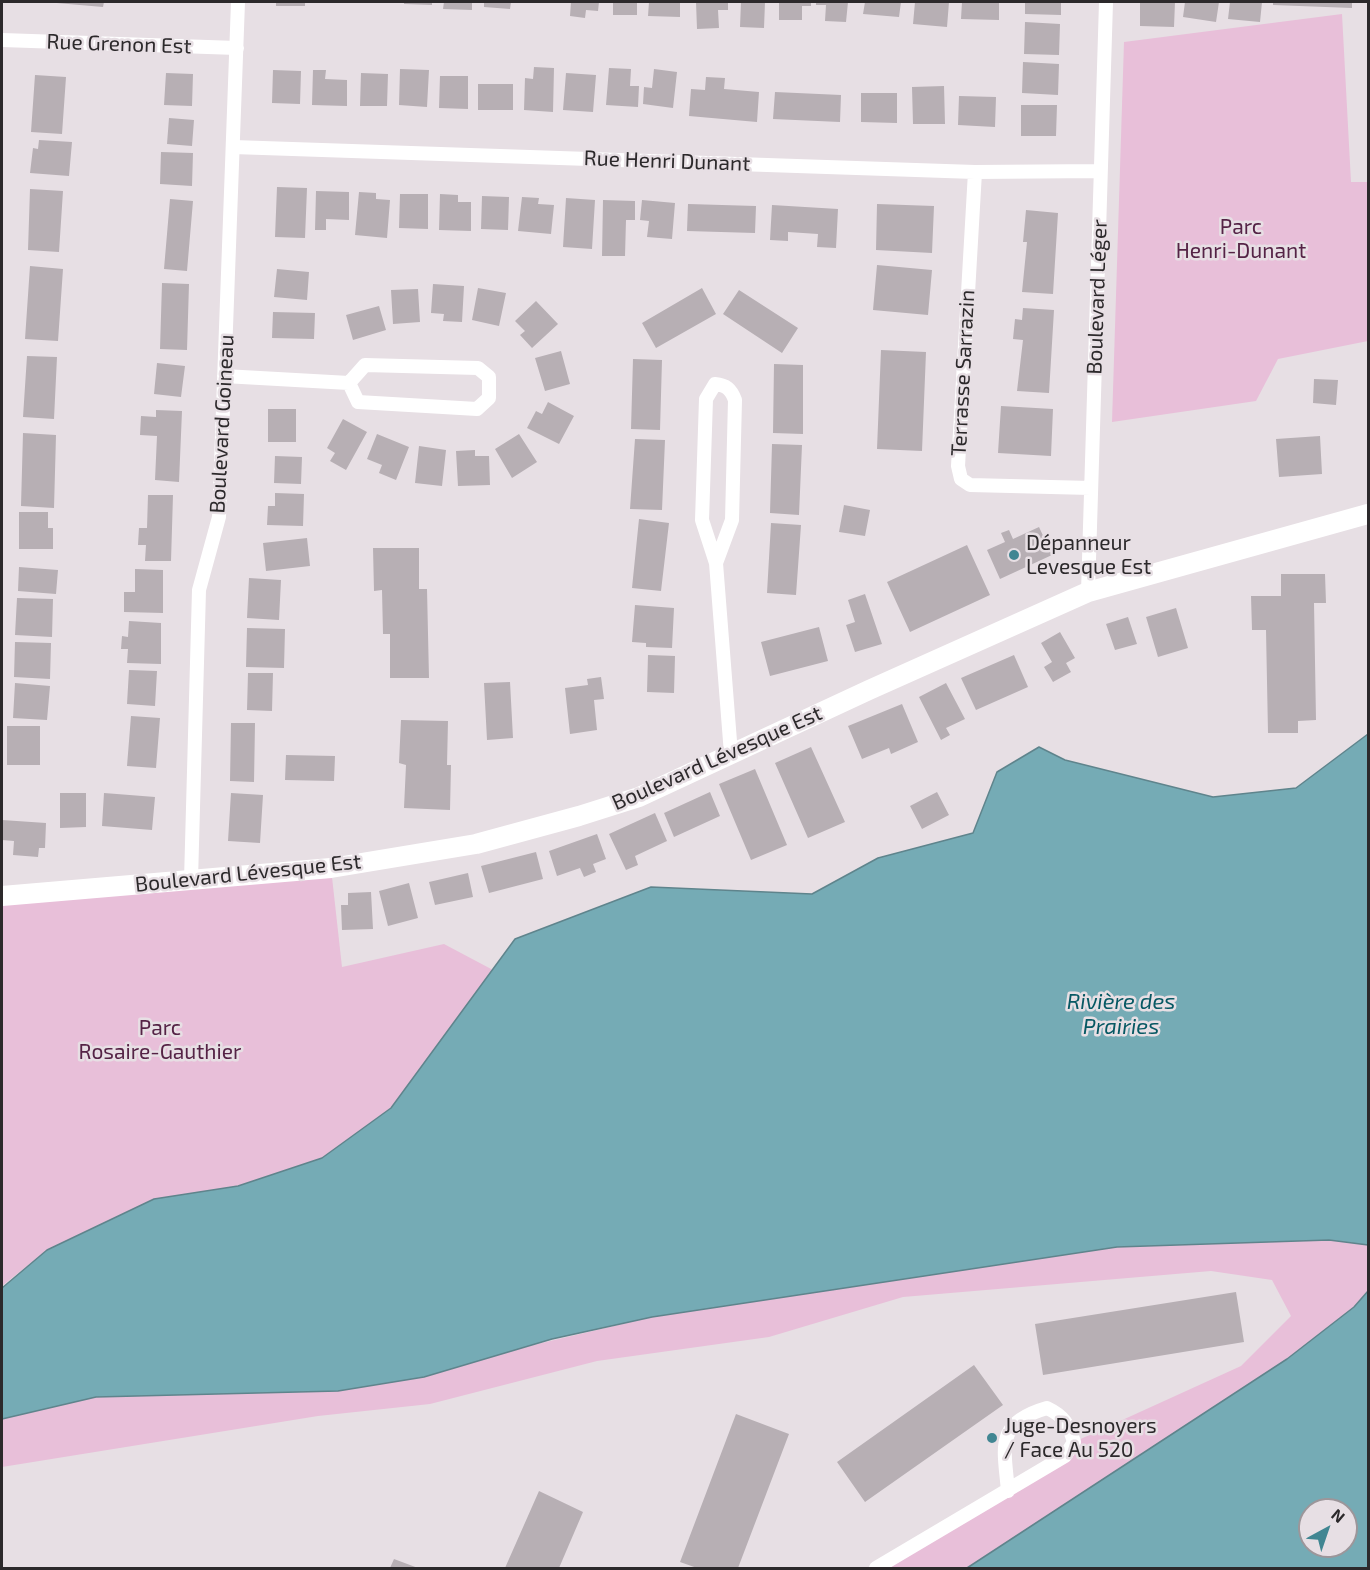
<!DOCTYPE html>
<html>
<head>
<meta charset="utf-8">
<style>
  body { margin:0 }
  #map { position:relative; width:1370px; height:1570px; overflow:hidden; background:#e7dfe4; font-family:"Exo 2",sans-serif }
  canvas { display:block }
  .frame { position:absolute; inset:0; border:3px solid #2c292b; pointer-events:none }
  .north { position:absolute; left:1298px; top:1498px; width:60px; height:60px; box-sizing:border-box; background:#e7dfe4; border:2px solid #9c969a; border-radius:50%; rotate:40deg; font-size:16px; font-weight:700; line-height:24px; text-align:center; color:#2c292b }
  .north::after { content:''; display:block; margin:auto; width:21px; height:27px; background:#418692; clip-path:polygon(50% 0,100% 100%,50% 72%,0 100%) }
</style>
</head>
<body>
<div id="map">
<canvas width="1370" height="1570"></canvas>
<div class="frame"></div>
<div class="north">N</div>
</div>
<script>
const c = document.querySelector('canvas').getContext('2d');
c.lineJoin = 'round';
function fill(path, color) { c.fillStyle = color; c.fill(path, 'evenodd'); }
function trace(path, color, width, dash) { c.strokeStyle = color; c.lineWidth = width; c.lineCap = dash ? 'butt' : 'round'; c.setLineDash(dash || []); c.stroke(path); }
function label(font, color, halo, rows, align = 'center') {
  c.font = font + ' "Exo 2",sans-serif'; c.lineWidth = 5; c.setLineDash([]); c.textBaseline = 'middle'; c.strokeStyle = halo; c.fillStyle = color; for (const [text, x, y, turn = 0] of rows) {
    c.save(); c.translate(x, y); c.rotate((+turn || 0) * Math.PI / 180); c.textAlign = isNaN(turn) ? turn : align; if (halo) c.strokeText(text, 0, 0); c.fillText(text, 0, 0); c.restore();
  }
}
fill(new Path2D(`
  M1342,14l9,168h17v159l-90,18 -22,42 -144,21 12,-380z
  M331,868l11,99 102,-23 49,26 -102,138 -69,50 -84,28 -84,13 -107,51 -45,36v-390z
  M1329,1240l39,5v46l-14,16 -67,52 -320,209h-91l67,-38 131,-88 167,-76 50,-50 -19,-36 -61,-9 -308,26 -134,40 -172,24 -167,43 -112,12 -316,51v-48l94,-22 242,-6 314,-74 383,-59 82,-11z`), '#e8bfd9');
const water = new Path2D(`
  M1368,734v511l-39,-5 -212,7 -465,70 -100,22 -128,38 -86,14 -242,6 -94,22v-131l45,-38 107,-51 84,-13 84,-28 69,-50 124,-169 136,-52 161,7 66,-36 95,-25 24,-61 42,-25 26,13 148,37 83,-9z
  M1368,1291v277h-401l320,-209 67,-52zM1310,1510h36v36h-36z`);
fill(water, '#75abb5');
trace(water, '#5f848c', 1.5);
fill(new Path2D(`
  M45,2h59l-1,5z
  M276,2h29v4h-29z
  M404,2h28v3l-28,-1z
  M444,2h28v8l-29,-1z
  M484,2h27l-1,7 -26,-2z
  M571,2h28l-1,9 -12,-1 -1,8 -15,-2z
  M613,2h24v13h-24z
  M649,2h31v15l-32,-1z
  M696,2h32v8h-10l1,18 -22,1z
  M741,2h24l-1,26 -24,-1z
  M779,2h32v4h-9v14h-23z
  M816,2h32l-2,20 -21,-1 1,-16h-10z
  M865,2h36l-2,15 -36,-3z
  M915,2h34l-2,25 -34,-3z
  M962,2h37v18l-38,-1z
  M1025,2h36v13l-36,-1z
  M1140,2h35l-1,25 -34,-1z
  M1185,2h34l-3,20 -33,-5z
  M1230,2h32l-2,20 -32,-3z
  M1273,2h79v6l-79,-3z
  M1025,22l35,2 -1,31 -35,-1z
  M1023,62l36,2 -1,31 -36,-2z
  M534,67l20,1 -1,44 -29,-2 1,-32 8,1z
  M609,68l22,1 -1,17h9l-1,21 -32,-2z
  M400,69l29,1 -2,37 -28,-2z
  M654,69l23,3 -4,36 -30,-4 1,-17 8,1z
  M273,70l28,1 -1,33 -28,-1z
  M313,70h13l-1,9 22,1v26l-35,-1z
  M166,73l27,1 -1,32 -28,-1z
  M361,73l27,1 -1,32h-27z
  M566,73l30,2 -3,37 -30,-2z
  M35,75l31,2 -4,57 -31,-2z
  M440,76h28v33l-29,-1z
  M706,77l19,1 -1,11 35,3 -2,30 -68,-6 2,-27 14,1z
  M478,84h35v26h-35z
  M944,86l1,38h-32l-1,-37z
  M775,92l66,3 -1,27 -67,-3z
  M861,93h36v30l-36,-1z
  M959,96l37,1 -1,30 -37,-2z
  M1021,105h36l-1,31h-35z
  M169,118l25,2 -2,26 -25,-2z
  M39,140l33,2 -3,34 -39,-3 3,-25 5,1z
  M161,152l32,1 -1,33 -32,-2z
  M277,187l30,1 -2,50 -30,-1z
  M30,189l33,2 -4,61 -31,-2z
  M316,191l33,1v28l-23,-1v11h-11z
  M359,192l17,1v6l14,1 -3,38 -32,-3z
  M400,194h28v35l-29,-1z
  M440,194l18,1v7h13v29l-32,-1z
  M482,196l27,1 -1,33 -27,-1z
  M522,197l17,1 -1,6 16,1 -3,29 -33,-3z
  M566,198l29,2 -3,49 -29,-2z
  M170,199l23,2 -6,70 -23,-2z
  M603,200l32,1v19h-9l-1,36h-23z
  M642,200l33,3 -3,36 -25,-2 2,-16 -9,-1z
  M688,204l68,2 -1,27 -68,-2z
  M877,204l57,2 -2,47 -56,-3z
  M772,205l66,4 -2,39 -19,-1 1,-13 -30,-2v9l-18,-1z
  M1026,210l32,3 -5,81 -31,-2 5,-50h-4z
  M877,265l55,5 -4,45 -55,-5z
  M30,266l33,3 -5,72 -33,-2z
  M277,269l32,3 -2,28 -33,-3z
  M162,283l27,1 -2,66 -27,-1z
  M433,284l31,2 -2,36 -19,-1 1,-7 -13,-1z
  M478,288l28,5 -7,33 -27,-6z
  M702,288l14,26 -60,34 -14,-25z
  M418,289l2,33 -27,2 -2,-34z
  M739,290l59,38 -16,25 -59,-39z
  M536,301l22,23 -26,24 -12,-13 5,-4 -10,-10z
  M379,306l7,24 -33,10 -7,-25z
  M1023,308l31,2 -5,83 -32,-2 6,-51 -10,-1 2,-20 7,1z
  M273,312l42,1 -1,26 -42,-1z
  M881,350l45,2 -4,99 -45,-2z
  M561,351l9,33 -25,7 -10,-33z
  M27,356l30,1 -3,62 -31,-2z
  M633,359l29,1 -2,70 -29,-1z
  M157,363l28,3 -4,31 -27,-3z
  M774,364l29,1v69l-30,-1z
  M1314,379l24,1 -2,25 -23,-2z
  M548,402l26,14 -15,28 -32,-16 9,-17 6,3z
  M1001,406l52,3 -2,47 -53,-3z
  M268,409h28v33h-28z
  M156,410l26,1 -3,71 -24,-2 2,-44 -17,-1 1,-19 15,1z
  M343,419l24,13 -21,38 -16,-9 5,-8 -8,-5z
  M23,433l33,2 -2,73 -33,-2z
  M377,434l32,13 -13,33 -17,-7 3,-8 -15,-6z
  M519,434l18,28 -25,16 -17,-29z
  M1320,436l2,38 -43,3 -3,-38z
  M635,439l30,1 -3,70 -32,-1z
  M772,444l30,1 -3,70 -29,-2z
  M419,446l27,4 -4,36 -27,-3z
  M475,450v6h14l1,29 -32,1 -2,-35z
  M275,456l27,1 -1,27 -27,-1z
  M275,493l29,1 -1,32 -36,-1 1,-19h7z
  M148,495h25l-2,66h-26l1,-16h-8l1,-17h8z
  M844,505l26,5 -5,26 -26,-4z
  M19,512h29v16h5v21h-34z
  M639,519l30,4 -8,68 -29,-3z
  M771,523l30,2 -5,70 -29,-2z
  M1039,527l13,28 -52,24 -13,-29 18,-8 -4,-9 8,-3 4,9z
  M307,538l3,28 -44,5 -3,-28z
  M967,545l23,50 -80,37 -23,-50z
  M373,548h46v41h8l2,89h-39v-44h-7l-1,-44 -8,1z
  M19,567l39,3 -2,24 -38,-3z
  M135,569l28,1v43l-39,-1v-20h11z
  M1281,574h44l1,29h-12l2,117 -18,1v12h-30l-2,-103h-14l-1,-34h30z
  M249,578l32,2 -2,40 -32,-2z
  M865,594l17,50 -27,8 -9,-27 9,-3 -7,-22z
  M17,598l36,1 -1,38 -37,-2z
  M635,605l39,3 -2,40 -26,-1v-4l-14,-1z
  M1176,608l12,40 -30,9 -12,-40z
  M1128,617l9,27 -22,6 -9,-26z
  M129,621l32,2v41l-34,-1 1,-14h-7l1,-13 6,1z
  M819,627l9,34 -58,15 -9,-34z
  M247,628l38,1 -1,39 -38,-1z
  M1060,632l15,26 -9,5 5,9 -18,10 -9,-15 8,-5 -11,-19z
  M15,642l36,1 -1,36 -36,-2z
  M648,655l27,1 -1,37 -27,-1z
  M1014,655l14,32 -52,23 -15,-32z
  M129,670l28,1 -2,35 -28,-2z
  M248,673h25l-1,38 -25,-1z
  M601,677l3,22 -10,1 3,30 -27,4 -5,-46 23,-3 -1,-6z
  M510,682l3,56 -26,2 -3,-57z
  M15,683l35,3 -3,34 -34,-2z
  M946,683l19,36 -19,9 4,7 -9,5 -22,-43z
  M902,704l16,38 -27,12 -2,-6 -27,11 -14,-33z
  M131,716l29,2 -4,50 -29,-2z
  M401,720l47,1 -1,44h4l-1,45 -46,-2 2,-43 -7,-2z
  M231,723h24l-1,59 -24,-1z
  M7,726h33v39h-33z
  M811,747l34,75 -37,16 -33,-75z
  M286,755l49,1 -1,25 -49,-1z
  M755,769l32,76 -36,15 -32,-76z
  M710,792l10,24 -46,21 -10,-24z
  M937,792l12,23 -27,14 -12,-23z
  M60,793h26v34l-26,1z
  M104,793l51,4 -3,33 -50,-4z
  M231,793l32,2 -3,48 -32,-2z
  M655,813l12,28 -32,15 3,9 -12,5 -17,-36z
  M2,820l44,3 -1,25h-6l-1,9 -25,-2 1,-14 -12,-1z
  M597,834l9,25 -13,5 3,8 -12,5 -4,-9 -23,8 -8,-25z
  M536,852l7,27 -54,14 -8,-27z
  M468,873l5,24 -38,8 -6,-23z
  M409,883l9,35 -30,8 -9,-35z
  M371,892l2,37 -31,1 -1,-25h7v-12z
  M1236,1292l8,50 -201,33 -8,-51z
  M974,1365l29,40 -138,97 -28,-40z
  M736,1414l53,20 -51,134h-41l-17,-6z
  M539,1491l44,21 -24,56h-54z
  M394,1559l24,9h-28z`), '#b7afb4');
trace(new Path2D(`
  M2,40l235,8
  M233,147l742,25 125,-1
  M975,172l-17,294 3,13 9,6 121,3
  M365,365l113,3 11,9v21l-12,11 -119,-7 -9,-19z
  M224,376l125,7
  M716,563l16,-43 3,-120c-4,-11 -9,-15 -20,-16l-9,15 -4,121 14,43 15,191
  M1088,592l18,-590
  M191,880l8,-290 20,-73 19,-515
  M876,1568l189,-112 9,-14c-5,-17 -10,-26 -27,-34 -52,15 -43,38 -39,83`), '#fff', 14);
trace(new Path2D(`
  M2,896l329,-28 145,-24 103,-28 60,-19 230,-107 219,-98 280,-78`), '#fff', 20);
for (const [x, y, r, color] of [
  [1014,555,6,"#418692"],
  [992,1438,6,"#418692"]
]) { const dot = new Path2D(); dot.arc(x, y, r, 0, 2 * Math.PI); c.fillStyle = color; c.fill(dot); trace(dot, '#e7dfe4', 2); }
label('21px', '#2c292b', '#e7dfe4', [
  ["Rue Grenon Est",119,44,2],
  ["Rue Henri Dunant",667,161,2],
  ["Boulevard Léger",1097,297,-88],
  ["Terrasse Sarrazin",963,373,-87],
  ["Boulevard Goineau",222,424,-87],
  ["Boulevard Lévesque Est",717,758,-24],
  ["Boulevard Lévesque Est",248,873,-6]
]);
label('21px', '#552346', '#e7dfe4', [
  ["Parc",1241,227],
  ["Henri-Dunant",1241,251],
  ["Parc",160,1028],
  ["Rosaire-Gauthier",160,1052]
]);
label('21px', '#2c292b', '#e7dfe4', [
  ["Dépanneur",1026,543],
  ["Levesque Est",1026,567],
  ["Juge-Desnoyers",1004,1426],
  ["/ Face Au 520",1004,1450]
], 'left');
label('italic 22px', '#065863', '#e7dfe4', [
  ["Rivière des",1121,1002],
  ["Prairies",1121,1027]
]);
</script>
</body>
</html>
